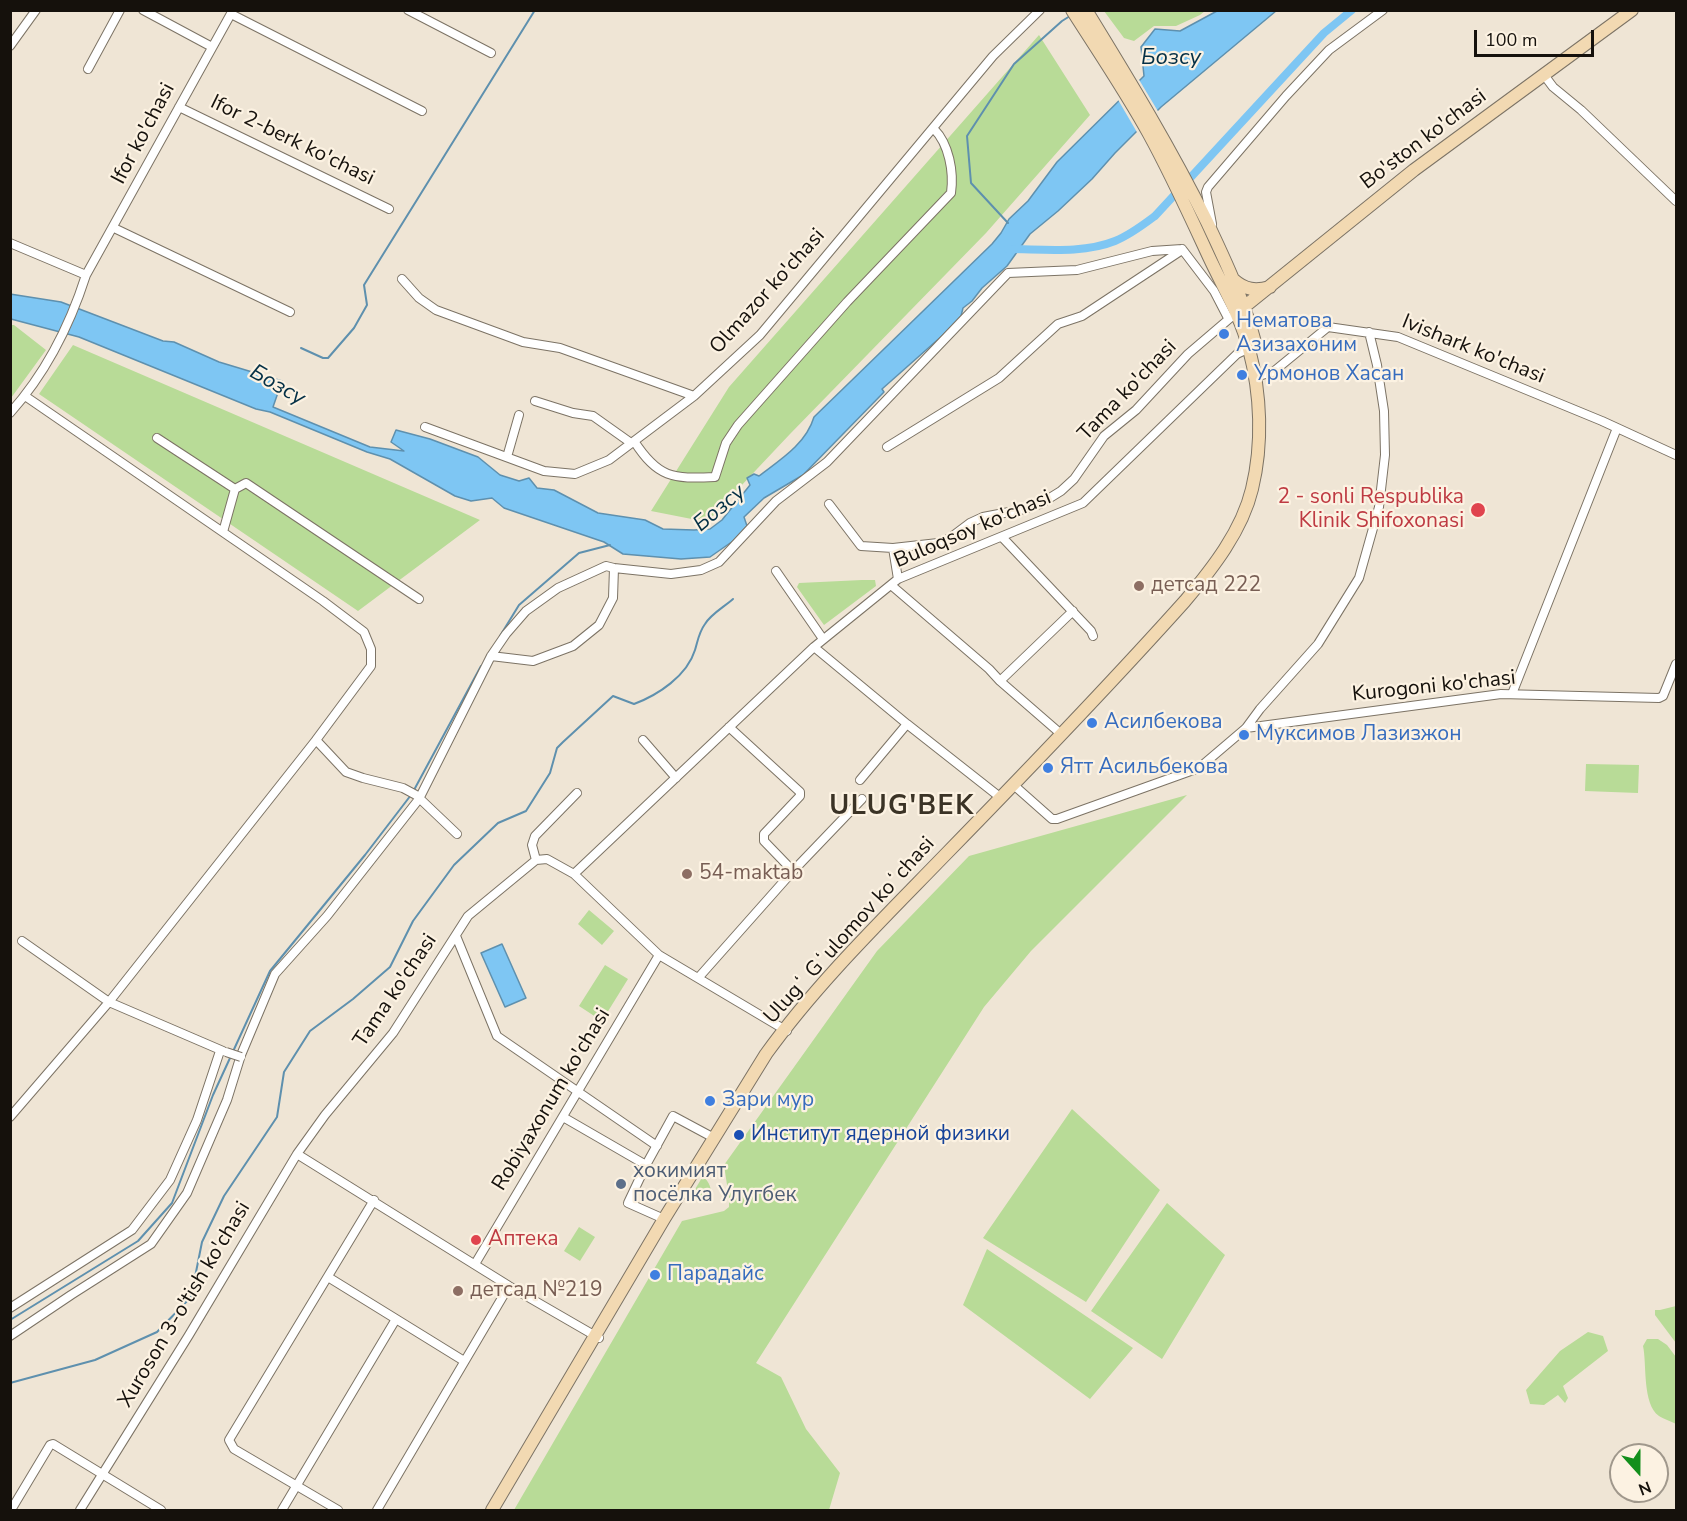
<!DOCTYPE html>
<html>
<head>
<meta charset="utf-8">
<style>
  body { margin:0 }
  #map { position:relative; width:1687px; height:1521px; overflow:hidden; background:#efe5d5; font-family:"Nunito Sans",sans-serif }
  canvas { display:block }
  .frame { position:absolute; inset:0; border:12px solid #15110c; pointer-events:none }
  .north { position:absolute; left:1609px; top:1443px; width:60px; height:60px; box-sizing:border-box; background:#fcf2e2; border:2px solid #a0988c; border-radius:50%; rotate:159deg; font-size:16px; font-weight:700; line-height:24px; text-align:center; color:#15110c }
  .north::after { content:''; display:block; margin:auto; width:21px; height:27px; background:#138f1c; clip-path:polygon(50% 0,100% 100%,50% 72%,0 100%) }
  .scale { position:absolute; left:1474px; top:30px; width:120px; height:27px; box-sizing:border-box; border:3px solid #15110c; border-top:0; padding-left:8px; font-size:18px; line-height:21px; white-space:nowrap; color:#15110c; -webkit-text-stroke:4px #fcf2e2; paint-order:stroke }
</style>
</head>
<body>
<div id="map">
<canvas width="1687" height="1521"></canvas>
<div class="frame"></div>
<div class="north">N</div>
<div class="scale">100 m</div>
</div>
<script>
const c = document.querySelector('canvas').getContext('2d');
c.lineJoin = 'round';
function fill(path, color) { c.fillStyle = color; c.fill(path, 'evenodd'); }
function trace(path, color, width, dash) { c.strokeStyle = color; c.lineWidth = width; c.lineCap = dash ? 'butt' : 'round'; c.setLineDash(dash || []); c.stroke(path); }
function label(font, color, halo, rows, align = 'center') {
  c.font = font + ' "Nunito Sans",sans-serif'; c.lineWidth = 4.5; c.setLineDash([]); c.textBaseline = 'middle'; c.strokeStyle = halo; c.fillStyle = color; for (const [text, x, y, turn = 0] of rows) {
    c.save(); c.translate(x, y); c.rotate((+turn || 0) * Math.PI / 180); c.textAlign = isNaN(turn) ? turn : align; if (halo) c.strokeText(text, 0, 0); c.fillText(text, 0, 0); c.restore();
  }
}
fill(new Path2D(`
  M1104,11h101l-5,4 -24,11h-22l-20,15 -10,-3z
  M1039,35l51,80 -104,118 -196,201 -83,88 -56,-11 78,-124z
  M11,325h3l32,25 -35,48z
  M73,345l407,175 -122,91 -319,-217z
  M862,580h13l1,6 -52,39 -27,-38 2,-4z
  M1586,764l53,1 -1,28 -53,-2z
  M1187,795l-156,156 -47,56 -228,356 25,14 25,52 34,44 -11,37h-315l168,-289 42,-10 5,-4v-9l-5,-33 153,-214 92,-95z
  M589,910l25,21 -12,14 -24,-21z
  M605,965l23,14 -26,42 -23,-15z
  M1072,1109l88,81 -74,112 -103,-64z
  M703,1176c6,6 10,13 7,22 -8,3 -12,4 -19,-2z
  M1167,1203l58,52 -63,104 -71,-48z
  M579,1227l16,10 -15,24 -16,-10z
  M987,1249l146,99 -43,51 -127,-94z
  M1676,1306v37l-21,-28v-5h5z
  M1588,1332l15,4 5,15 -45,35 5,12 -3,5 -7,-8 -14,10 -14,-1 -4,-14 34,-39z
  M1647,1339h11l9,6 9,12v67c-5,-3 -13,-5 -17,-8 -17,-12 -12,-52 -16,-70z`), '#b8db97');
const water = new Path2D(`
  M1217,11h59l-115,96 -46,46 -23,26 -34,32 -28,23 -23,32 -25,22 -10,13 -9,7 -2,8 -18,19 -61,54 2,3 -81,83 -39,23 -20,19 3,9 -14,15 -23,16 -29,2 -58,-5 -19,-12 -100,-34 -12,-10 -21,3 -16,-5 -65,-37 -23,-7 -97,-40 -14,-3 -177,-72 -68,-18 -1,-25 51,8 102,39 11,1 45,20 63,19 -9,26 97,40 34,4 -13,-9 5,-12 34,9 48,18 22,18 19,6 10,-3 8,10 17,2 44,23 47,7 18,9 31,1 16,-1 12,-9 28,-35 -3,-7 7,-4 5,2c21,-16 47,-32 55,-59l178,-173 9,-11 8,-14 19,-18 29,-39 87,-86 -3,-29 14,-18 25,2z
  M502,944l24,54 -21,9 -24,-54z`);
fill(water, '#7ec6f3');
trace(water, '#5e90ae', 1.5);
fill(new Path2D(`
  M1138,78l21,35 -21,21 -21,-36z`), '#efe5d5');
trace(new Path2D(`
  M1008,223l-37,-40 -4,-47 47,-72 48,-43 8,-5
  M301,348l22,10h5l26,-30 13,-23 -3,-20 171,-275
  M500,636l19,-31 60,-52 31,-8
  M414,790l67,-124
  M10,1320l128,-79 34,-38 41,-108 57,-124 95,-116 46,-60
  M10,1383l85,-23 62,-28 34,-35 11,-55 22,-46 53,-79 7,-45 26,-41 43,-32 37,-32 23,-46 41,-56 44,-42 28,-12 24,-38 7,-25 6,-6 50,-46 21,8c24,-9 53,-28 61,-54 3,-10 4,-18 10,-26 6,-10 19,-17 28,-25`), '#5e90ae', 2);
trace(new Path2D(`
  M1008,249c34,0 75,5 107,-8 15,-6 28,-16 40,-25l169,-183 28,-23`), '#7ec6f3', 8);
const street = new Path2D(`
  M143,10l69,37
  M408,10l83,43
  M231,14l191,97
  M10,46l26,-36
  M88,69l32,-59
  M1544,75l9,12 28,23 95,91
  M179,107l210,102
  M1212,224l-6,-32 2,-5 78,-91 43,-46 54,-40
  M114,228l176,84
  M10,243l76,32
  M1182,249l32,42 14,27
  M402,279l17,19 17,12 87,32 37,6 134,48
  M1255,377l18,-5 55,-45 70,10 204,84 74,34
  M535,401l38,12 20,3 38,27
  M10,413c36,-40 60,-88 76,-138l147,-265
  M425,427l119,44 31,3 34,-14 85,-64 66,-61 233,-279 47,-46
  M157,438l78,51
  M634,441c24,37 38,38 81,36l11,-34 12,-18 109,-123 104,-109c3,-21 -2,-49 -17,-64
  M887,447l112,-69 59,-54 24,-8 100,-66
  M507,457l12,-42
  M829,504l32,42 32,2 45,-5 12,-5 20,-15 13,-6 42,-8 15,-5 21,-13 13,-12 30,-43 32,-26 52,-56 48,-41
  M223,532l12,-43 11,-6 173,116
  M1002,537l89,94 2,5
  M893,548l5,31
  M776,571l47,68
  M891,585l98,84 11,12 61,53
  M814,647l93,77 94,74
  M491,656l42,5 40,-15 26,-21 14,-27 1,-30
  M1000,681l73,-70
  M1512,694l105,-266
  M729,727l71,65v4l-36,38v7l29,30
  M1246,728l255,-34 158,4 4,-2 13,-32
  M316,740l30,32 17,6 40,10 13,7 41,39
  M643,740l33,38
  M860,780l47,-56
  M1017,788l35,31h5l142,-51 47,-40 14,-19 58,-65 41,-66 20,-71 6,-52 -1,-44 -7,-46 -8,-33
  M536,860l11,-1 27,15 85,81 128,76
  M536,860l-4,-15 3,-9 42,-43
  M574,874l240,-227 84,-68 185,-76 154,-149 15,-7
  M456,936l41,100 160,110
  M22,941l87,61 114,49
  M699,977l94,-106 69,-72
  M10,1117l99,-115 207,-262 55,-74v-17l-7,-17 -41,-31 -298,-205
  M563,1117l83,48
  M297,1154l212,132 90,52
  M664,1219l-36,-16 18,-38 27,-49 41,22
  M475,1264l184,-309
  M328,1277l136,84
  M10,1308l122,-78 38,-50 27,-60 23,-69
  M10,1336l61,-41 80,-51 36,-51 40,-93 14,-45 34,-81 52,-58 92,-117 72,-143 15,-22 20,-23 32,-23 48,-22 8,2 57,6 30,-4 18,-8 57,-61 51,-39 181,-189 69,-3 75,-19 30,-2
  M11,1510l39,-65 3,-1 108,66
  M80,1510l109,-175 108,-181 28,-39 68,-82 75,-117 68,-56
  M282,1510l114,-191
  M338,1510l-104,-61 -5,-9 145,-240
  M377,1510l132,-224`);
const secondary = new Path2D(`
  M1086,10c43,70 85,139 121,212 19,40 38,81 49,124
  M1234,280c11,10 22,11 36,7
  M1239,311l175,-141 218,-160
  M492,1510l172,-291 102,-165c52,-72 117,-135 179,-199 81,-83 162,-167 240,-254 27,-32 57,-70 67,-112 11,-45 9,-95 -3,-140 -8,-32 -26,-62 -40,-92 -19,-41 -38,-83 -60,-123 -23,-42 -51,-83 -77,-124`);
trace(street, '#7c7365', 10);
trace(secondary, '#7c7365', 14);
trace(street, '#fff', 8);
trace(secondary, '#f2d9b2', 12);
const streetBridge = new Path2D(`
  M226,1052l15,5`);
trace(streetBridge, '#7c7365', 10, []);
trace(streetBridge, '#fff', 8);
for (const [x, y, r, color] of [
  [1224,334,6,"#3f7fe0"],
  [1242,375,6,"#3f7fe0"],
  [1478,510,8,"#e0444e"],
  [1139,586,6,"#8d6e63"],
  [1092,723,6,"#3f7fe0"],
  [1244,735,6,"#3f7fe0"],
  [1048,768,6,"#3f7fe0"],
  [687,874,6,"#8d6e63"],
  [710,1101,6,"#3f7fe0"],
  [739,1135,6,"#1a4fb4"],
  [621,1184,6,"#5c6f8a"],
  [476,1240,6,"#e0444e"],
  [655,1275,6,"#3f7fe0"],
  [458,1291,6,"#8d6e63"]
]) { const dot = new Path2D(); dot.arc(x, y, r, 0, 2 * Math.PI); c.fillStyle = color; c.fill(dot); trace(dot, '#fcf2e2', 2); }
label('21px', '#15110c', '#fcf2e2', [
  ["Ifor ko'chasi",144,134,-62],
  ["Bo'ston ko'chasi",1424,140,-37],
  ["Ifor 2-berk ko'chasi",292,141,26],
  ["Olmazor ko'chasi",768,292,-48],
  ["Ivishark ko'chasi",1473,350,22],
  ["Tama ko'chasi",1128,391,-46],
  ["Buloqsoy ko'chasi",973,530,-23],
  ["Kurogoni ko'chasi",1434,687,-6],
  ["Ulugʻ Gʻulomov koʻchasi",850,931,-48],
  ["Tama ko'chasi",396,991,-56],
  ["Robiyaxonum ko'chasi",552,1100,-59],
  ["Xuroson 3-o'tish ko'chasi",185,1305,-59]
]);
label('21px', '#366cbe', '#fcf2e2', [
  ["Нематова",1236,322],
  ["Азизахоним",1236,346],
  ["Урмонов Хасан",1254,375],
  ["Асилбекова",1104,723],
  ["Муксимов Лазизжон",1256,735],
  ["Ятт Асильбекова",1060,768],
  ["Зари мур",722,1101],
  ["Парадайс",667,1275]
], 'left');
label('21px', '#be3a42', '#fcf2e2', [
  ["2 - sonli Respublika",1464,498],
  ["Klinik Shifoxonasi",1464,522],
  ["Аптека",488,1240,"left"]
], 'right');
label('21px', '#785e54', '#fcf2e2', [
  ["детсад 222",1151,586],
  ["54-maktab",699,874],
  ["детсад №219",470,1291]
], 'left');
label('21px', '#164399', '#fcf2e2', [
  ["Институт ядерной физики",751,1135]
], 'left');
label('21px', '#4e5e75', '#fcf2e2', [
  ["хокимият",633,1172],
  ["посёлка Улугбек",633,1196]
], 'left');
label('italic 22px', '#043046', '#fcf2e2', [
  ["Бозсу",1171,59],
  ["Бозсу",277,386,30],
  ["Бозсу",720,509,-40]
]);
c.letterSpacing = '1.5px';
label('bold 27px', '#3b3326', '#fcf2e2', [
  ["ULUG'BEK",902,807]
]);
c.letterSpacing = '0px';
</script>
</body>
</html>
